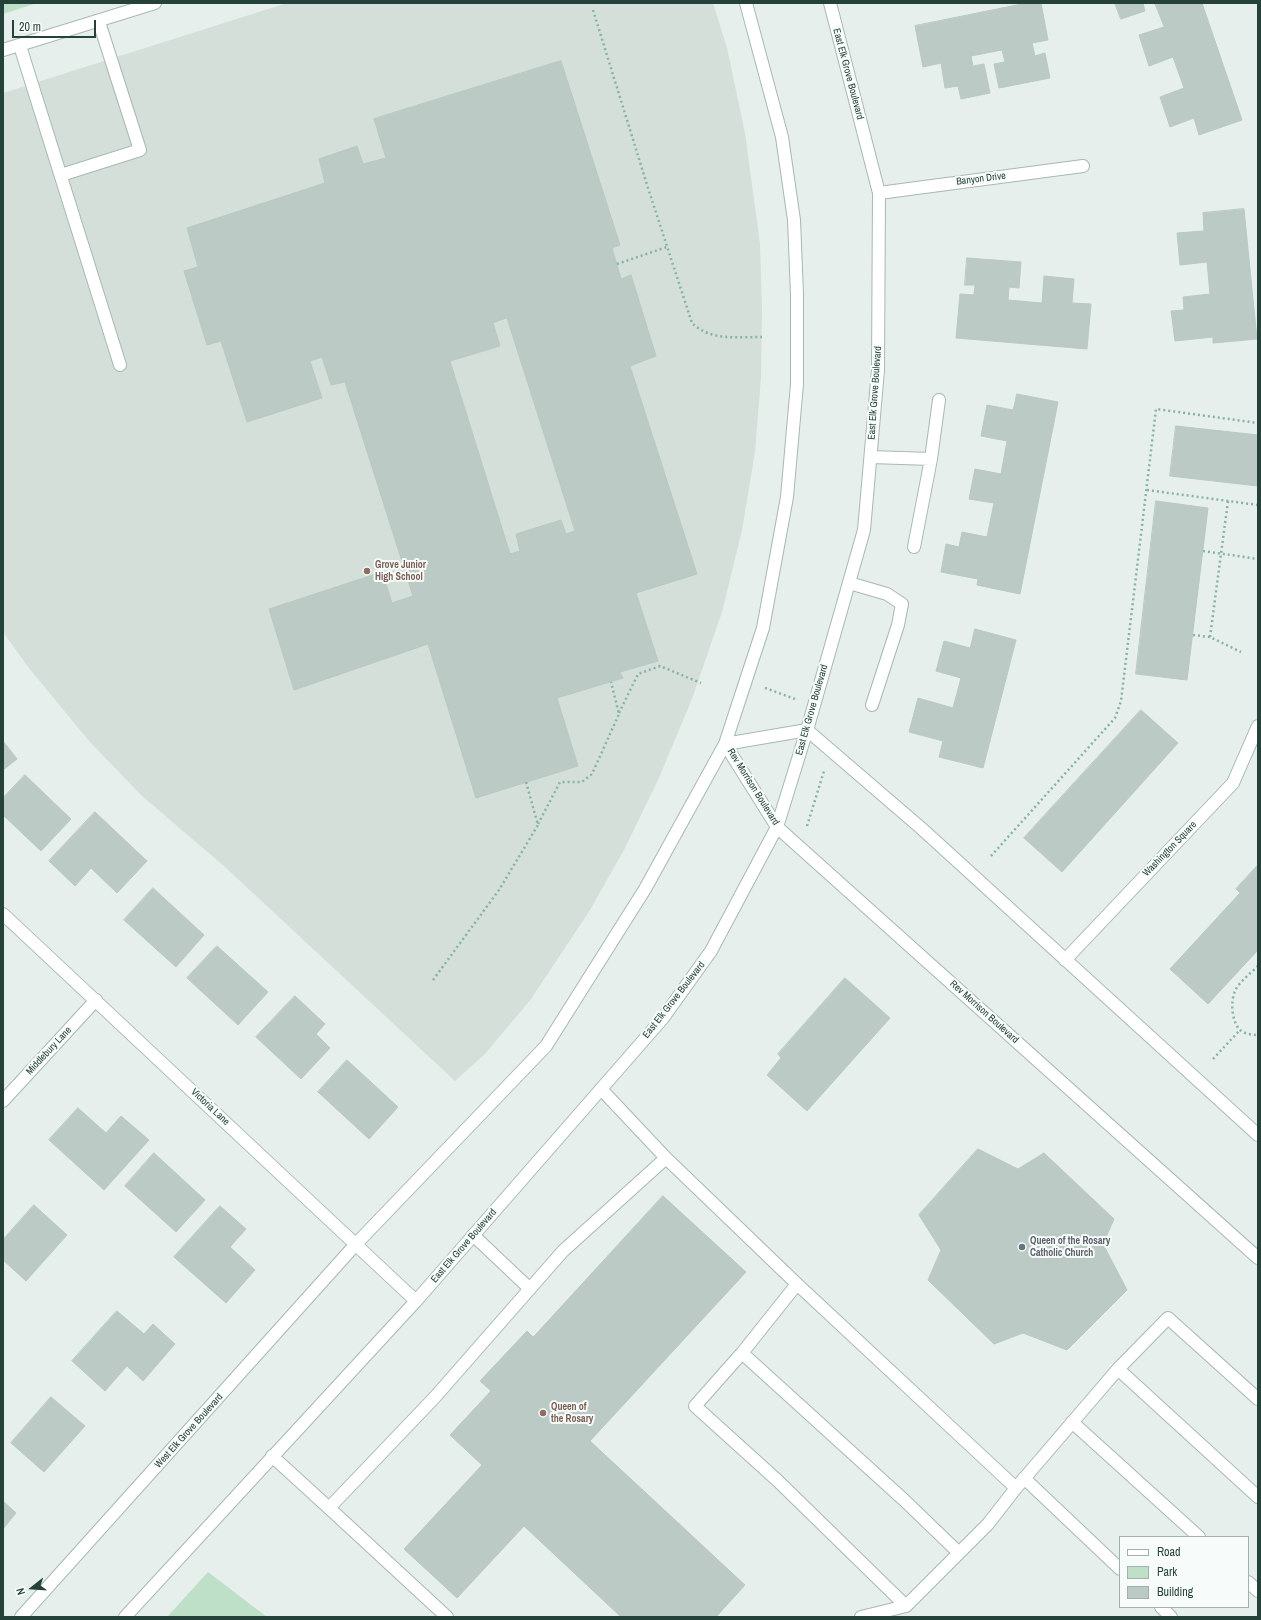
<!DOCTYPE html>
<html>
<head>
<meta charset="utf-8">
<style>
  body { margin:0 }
  #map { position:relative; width:1261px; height:1620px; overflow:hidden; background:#e6efeb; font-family:"Archivo Narrow",sans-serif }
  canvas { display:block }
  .frame { position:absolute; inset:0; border:4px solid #24423a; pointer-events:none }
  .legend { position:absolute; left:1119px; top:1536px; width:130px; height:72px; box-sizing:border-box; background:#f7fbf9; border:1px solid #a3b1ad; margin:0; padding:5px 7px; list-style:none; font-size:12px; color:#24423a }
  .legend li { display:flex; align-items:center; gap:8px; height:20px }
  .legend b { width:20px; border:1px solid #a3b1ad }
  .north { position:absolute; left:12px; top:1568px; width:40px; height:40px; -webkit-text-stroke:3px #f7fbf9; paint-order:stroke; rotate:253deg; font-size:11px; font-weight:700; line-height:16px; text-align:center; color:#24423a }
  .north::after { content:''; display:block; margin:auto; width:14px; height:18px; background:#24423a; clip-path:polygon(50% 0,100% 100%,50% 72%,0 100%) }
  .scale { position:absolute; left:12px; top:20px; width:84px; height:18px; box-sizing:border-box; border:2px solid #24423a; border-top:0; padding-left:5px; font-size:12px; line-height:14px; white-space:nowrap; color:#24423a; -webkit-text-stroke:3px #f7fbf9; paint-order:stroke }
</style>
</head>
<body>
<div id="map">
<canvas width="1261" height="1620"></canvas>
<div class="frame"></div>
<ul class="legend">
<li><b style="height:5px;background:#fff"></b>Road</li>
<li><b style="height:11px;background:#bfe0c8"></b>Park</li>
<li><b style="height:11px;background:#bbcac4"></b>Building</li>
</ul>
<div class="north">N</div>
<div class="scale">20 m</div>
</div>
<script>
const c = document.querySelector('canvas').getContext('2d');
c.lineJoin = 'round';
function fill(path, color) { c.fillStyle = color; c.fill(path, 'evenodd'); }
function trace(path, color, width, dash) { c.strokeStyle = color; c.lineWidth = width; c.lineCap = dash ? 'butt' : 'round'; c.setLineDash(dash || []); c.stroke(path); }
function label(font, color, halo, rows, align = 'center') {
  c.font = font + ' "Archivo Narrow",sans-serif'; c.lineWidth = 4; c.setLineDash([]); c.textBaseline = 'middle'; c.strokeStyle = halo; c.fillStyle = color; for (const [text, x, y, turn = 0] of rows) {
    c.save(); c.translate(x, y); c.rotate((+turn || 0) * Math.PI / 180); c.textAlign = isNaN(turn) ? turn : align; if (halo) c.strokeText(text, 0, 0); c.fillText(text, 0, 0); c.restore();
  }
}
fill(new Path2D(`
  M287,3h426l14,45 18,85 15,111 2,64 -1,69 -6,75 -13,78 -20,82 -30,87 -34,81 -34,70 -34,60 -59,89 -46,55 -30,27 -230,-214 -83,-71 -53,-55 -61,-74 -25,-35v-539z`), '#d4dfda');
fill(new Path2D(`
  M3,3h34l-34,11z
  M208,1572l59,45h-100z`), '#bfe0c8');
const building = new Path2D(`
  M1027,3h14l7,37 -16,3 3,13 10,-3 5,25 -51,10 -5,-24 11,-2 -3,-12 -31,6 2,10 11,-2 6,29 -29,6 -3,-13 -13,2 -4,-25 -18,4 -8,-41z
  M1115,3h28l2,8 -24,8z
  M1155,3h47l40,117 -43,15 -5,-17 -24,9 -10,-30 24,-9 -11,-31 -24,9 -10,-31 25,-8z
  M561,61l59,184 -8,3 9,31 10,-4 25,81 -26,10 67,208 -61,19 22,68 -38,11 3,6 -66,20 21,68 -102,32 -48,-154 -134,46 -25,-81 113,-37 10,31 21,-7 -68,-214 -14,3 -9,-28 -12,4 12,37 -75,24 -26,-81 -14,4 -23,-74 14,-4 -11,-39 138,-45 -6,-24 38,-13 6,18 23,-6 -12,-39zM507,318l68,213 -9,3 -5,-14 -45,14 4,17 -10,3 -60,-193 50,-15 -7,-23z
  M1244,209l13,130 -44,4v-6l-38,4 -4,-30 13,-1 -1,-13 27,-3 -3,-32 -27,3 -3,-32 27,-2 -1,-18z
  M967,258l54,4 -2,26 -10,-1 -1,13 34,3 2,-27 30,3 -2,24 19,1 -4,45 -131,-11 4,-44 14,1 1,-10h-10z
  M1017,394l41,8 -38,192 -43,-9 1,-6 -37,-7 5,-28 13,3 3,-15 25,5 7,-34 -25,-4 6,-30 26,5 6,-33 -26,-5 6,-31 26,5z
  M1176,426l82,9v51l-88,-10z
  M1156,501l52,7 -21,172 -51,-6z
  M975,629l41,11 -33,128 -44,-11 4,-16 -34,-9 9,-34 35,10 8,-30 -25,-7 8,-30 26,7z
  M1141,710l37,33 -116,129 -38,-34z
  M3,741l14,18 -14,11z
  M25,775l46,44 -30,32 -38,-36v-17z
  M95,812l52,49 -30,32 -26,-25 -16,18 -26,-25z
  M1258,865v85l-50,54 -38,-35 70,-76 -4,-4z
  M153,888l51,47 -28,32 -52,-47z
  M217,946l51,46 -30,33 -51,-47z
  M845,978l45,40 -83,93 -40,-36 14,-17 -3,-4z
  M295,996l30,28 -9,10 14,14 -29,31 -45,-42z
  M347,1060l51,47 -29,32 -51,-47z
  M78,1108l28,25 15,-17 28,24 -45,50 -55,-50z
  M978,1149l40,20 26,-16 70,66 -11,25 24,46 -60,60 -44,-17 -29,11 -66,-64 13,-30 -22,-35z
  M154,1153l51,47 -29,32 -51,-46z
  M663,1196l83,76 -156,169 155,144 -29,32h-95l-97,-91 -67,72 -53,-49 78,-84 -32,-30 41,-44 -11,-10 47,-50 6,6z
  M34,1205l33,30 -41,46 -23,-21v-20z
  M220,1206l26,23 -16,18 25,23 -29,33 -52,-46z
  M117,1311l27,23 9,-10 22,20 -32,37 -16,-15 -22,25 -33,-30z
  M51,1397l34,29 -41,46 -33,-29z
  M3,1501l13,12 -13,16z`);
fill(building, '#bbcac4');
trace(building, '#b8c9c2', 1);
const service = new Path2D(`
  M20,46l100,319
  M61,175l79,-25 -41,-128
  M871,457l60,2 -17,88
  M931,459l8,-59
  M849,583l38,11 15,10 -4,21 -26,80
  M666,1158l131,126 219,204
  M473,1235l57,54
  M797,1284l-55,69 -47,53 83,75 128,125
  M742,1353l162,147 55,53
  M1118,1369l140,128
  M1072,1422l127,115
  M272,1456l57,52 106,-111 128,-146 103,-93 -65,-69
  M1024,1478l96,91
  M329,1508l118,109
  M1248,1582l10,9
  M1161,1607l10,10
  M861,1617l45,-11 82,-82 28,-36 102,-119 50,-51 90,81`);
const minor = new Path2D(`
  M3,50l152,-47
  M879,193l204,-27
  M3,914l413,387
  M1065,960l168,-177 25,-57
  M3,1101l93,-101`);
const tertiary = new Path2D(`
  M1258,1135l-337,-307 -114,-98 -82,14 52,83 481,431
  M21,1617l335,-373 190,-198 99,-157 80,-145 38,-116 24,-131 10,-113v-90l-3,-74 -12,-83 -36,-134
  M125,1617l291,-316 247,-283 48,-67 66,-124 30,-97 57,-200 14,-160 1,-177 -49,-190`);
trace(service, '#a8b8b2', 14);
trace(minor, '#a8b8b2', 14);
trace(tertiary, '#a8b8b2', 14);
trace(new Path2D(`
  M593,10l55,178 44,135c18,18 46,14 70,14
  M617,264l50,-17
  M1147,490l111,15
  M1203,551l55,8
  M1193,635l17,2 31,15
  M1210,637l18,-136
  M765,688l30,11
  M619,713l19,-39 22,-8 41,17
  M538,824l22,-42h22l10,-8 27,-60 -8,-32
  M807,826l17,-55
  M991,856l124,-138 6,-17 35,-292 102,14
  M1258,966c-7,7 -19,16 -23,25 -5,11 -3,31 5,39 5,4 12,5 18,5
  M433,980l66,-90 39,-65 -12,-43
  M1213,1059l27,-29`), '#86b3a5', 2.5, [2, 3]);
trace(service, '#fff', 12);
trace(minor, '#fff', 12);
trace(tertiary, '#fff', 12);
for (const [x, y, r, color] of [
  [367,571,4,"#8d6e63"],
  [1022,1247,4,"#6b7280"],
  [543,1413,4,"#8d6e63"]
]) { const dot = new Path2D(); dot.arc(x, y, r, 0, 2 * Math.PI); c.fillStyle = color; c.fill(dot); trace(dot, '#f7fbf9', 1.5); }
label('10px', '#24423a', '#f7fbf9', [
  ["East Elk Grove Boulevard",848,74,75],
  ["Banyon Drive",981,179,-7],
  ["East Elk Grove Boulevard",875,393,-86],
  ["East Elk Grove Boulevard",812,710,-74],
  ["Rev Morrison Boulevard",753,787,58],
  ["Washington Square",1170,849,-46],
  ["East Elk Grove Boulevard",674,1000,-52],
  ["Rev Morrison Boulevard",984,1012,42],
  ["Middlebury Lane",49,1051,-47],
  ["Victoria Lane",210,1107,43],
  ["East Elk Grove Boulevard",464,1246,-49],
  ["West Elk Grove Boulevard",189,1431,-48]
]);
label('bold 10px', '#785e54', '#f7fbf9', [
  ["Grove Junior",375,565],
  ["High School",375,577],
  ["Queen of",551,1407],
  ["the Rosary",551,1419]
], 'left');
label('bold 10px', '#5b616d', '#f7fbf9', [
  ["Queen of the Rosary",1030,1241],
  ["Catholic Church",1030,1253]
], 'left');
</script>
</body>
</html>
